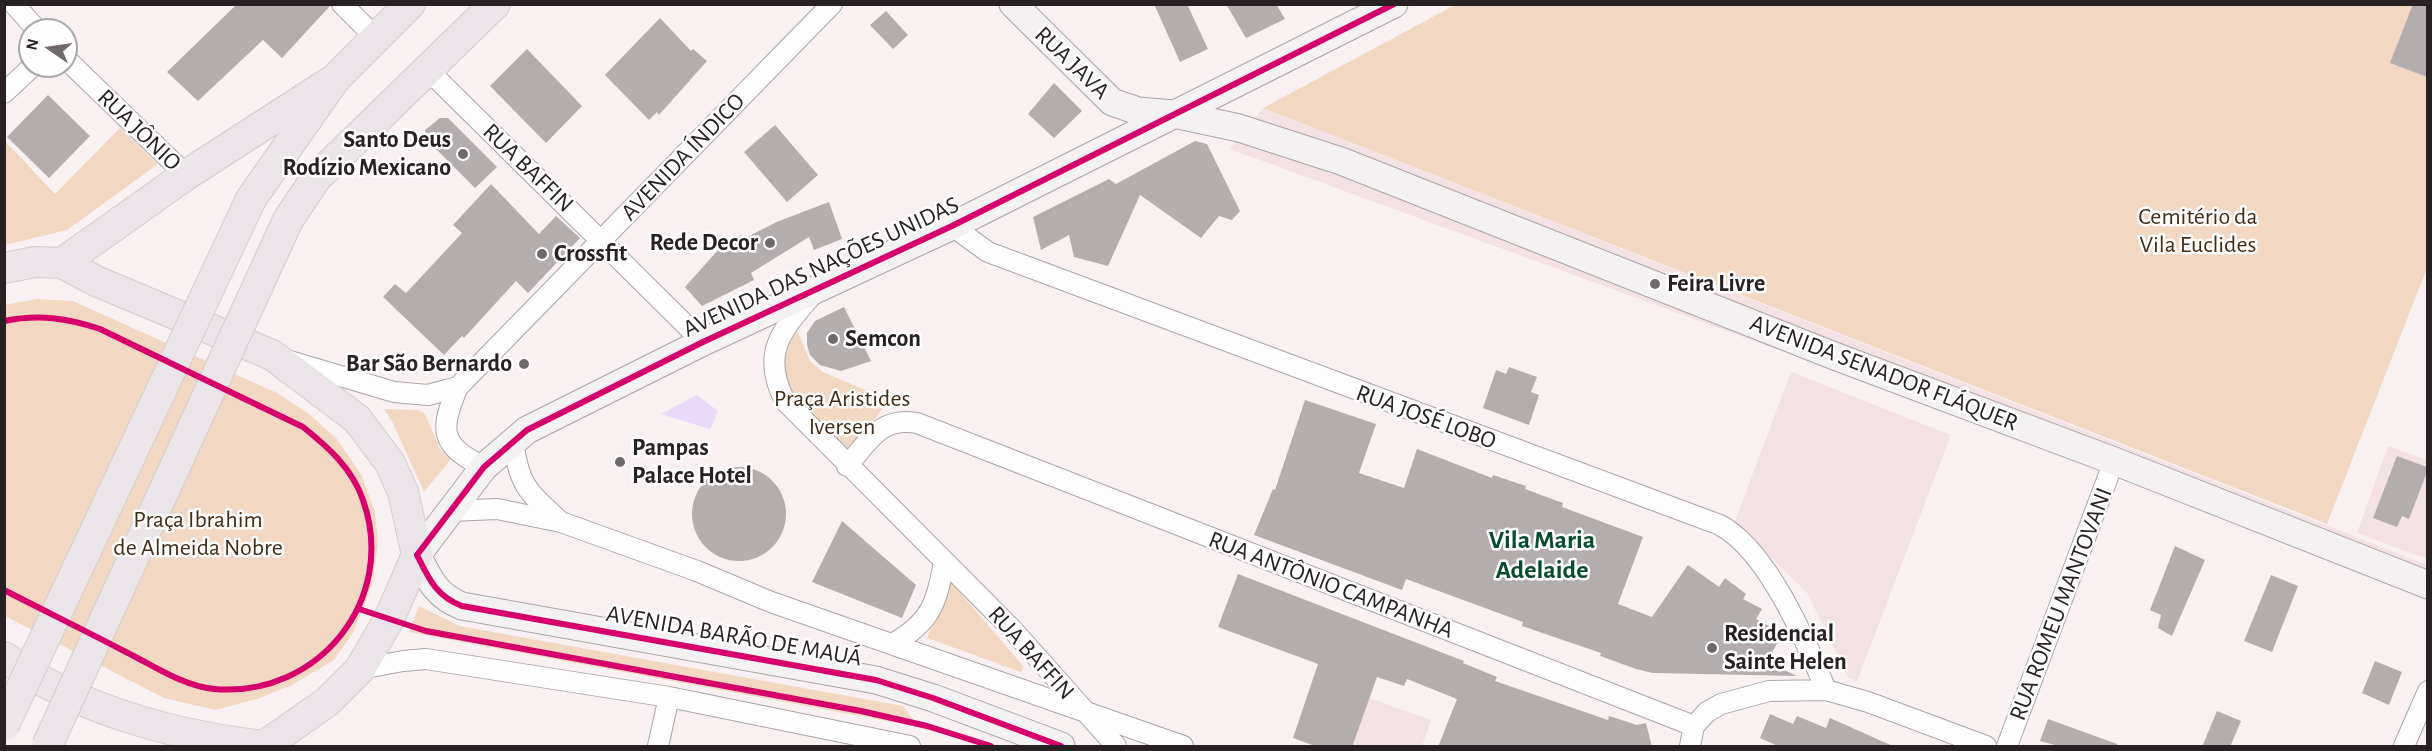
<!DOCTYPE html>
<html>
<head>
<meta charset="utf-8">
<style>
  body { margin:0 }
  #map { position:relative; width:2432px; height:751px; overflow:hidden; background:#f9f0f2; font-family:"Alegreya Sans",sans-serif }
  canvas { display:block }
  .frame { position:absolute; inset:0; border:6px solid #272123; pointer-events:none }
  .north { position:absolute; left:18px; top:18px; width:60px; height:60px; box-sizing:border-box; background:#fefefe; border:2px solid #a8a6a6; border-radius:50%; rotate:283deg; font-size:16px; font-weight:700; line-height:24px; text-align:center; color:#272123 }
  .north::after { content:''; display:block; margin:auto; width:21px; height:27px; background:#70696b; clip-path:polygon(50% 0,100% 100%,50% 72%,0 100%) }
</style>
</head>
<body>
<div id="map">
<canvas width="2432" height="751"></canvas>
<div class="frame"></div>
<div class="north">N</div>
</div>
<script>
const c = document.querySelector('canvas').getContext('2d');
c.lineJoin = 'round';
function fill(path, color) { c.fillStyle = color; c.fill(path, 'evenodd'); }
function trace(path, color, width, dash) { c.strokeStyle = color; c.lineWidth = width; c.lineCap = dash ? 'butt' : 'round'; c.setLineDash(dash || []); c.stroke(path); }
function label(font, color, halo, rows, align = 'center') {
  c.font = font + ' "Alegreya Sans",sans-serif'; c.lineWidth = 5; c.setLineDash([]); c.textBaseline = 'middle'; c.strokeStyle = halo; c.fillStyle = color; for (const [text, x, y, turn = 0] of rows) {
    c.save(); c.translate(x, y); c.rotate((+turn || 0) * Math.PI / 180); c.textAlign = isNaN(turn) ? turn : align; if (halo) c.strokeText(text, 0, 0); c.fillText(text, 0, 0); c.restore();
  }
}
fill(new Path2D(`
  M1263,108l1164,457v34l-460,-180 -737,-270z
  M1791,372l160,63 -94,246 -8,-3 -42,-85 -72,-72z
  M2388,446l39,14v99l-70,-26z
  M1369,698l62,22 -9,26h-70z`), '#f3e1e4');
fill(new Path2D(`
  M1455,5h972v263l-100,256 -1064,-416z
  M120,128l38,36 -91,66 -62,15v-104l50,53z
  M37,299l36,2 204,92 32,21 28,25 25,37 13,36 3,32 -5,38 -19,49 -20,29 -42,25 -35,14 -42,11 -51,-12 -159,-82 -1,-311z
  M798,332l12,29 13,11 66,28 -44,59 -42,-44 -23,-43 7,-37z
  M384,409l34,1 7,4 16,37 10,8 -27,33 -31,-69z
  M950,581l74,86 -3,5 -94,-34z
  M419,606l41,20 443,80 16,21 -510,-95z`), '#f2d8c3');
fill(new Path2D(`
  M697,395l21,16 -8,18 -49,-15z`), '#e8daf8');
fill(new Path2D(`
  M237,4l93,2 -48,52 -19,-18 -65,61 -31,-29z
  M1154,4h33l21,45 -28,13z
  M1226,4h50l9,15 -39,19z
  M2413,4h14v73l-37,-14z
  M886,11l22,24 -15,14 -23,-24z
  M660,18l31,33 2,-2 14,12 -48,54 -2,-3 -8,8 -44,-45z
  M527,49l55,57 -36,37 -56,-57z
  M1054,83l28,28 -28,27 -26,-24z
  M48,95l42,41 -41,42 -42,-41z
  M440,118h8l49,49 -22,21 -46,-46 -4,-12z
  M775,125l43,50 -31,27 -43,-50z
  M1195,141l12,3 33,67 -8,9 -13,-4 -18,22 -61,-43 -32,71 -34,-9 -5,-22 -28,15 -8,-33 76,-38 7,5z
  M491,184l48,50 17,-18 24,22 -52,55 -12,-12 -52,57 -2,-2 -18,19 -61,-58 12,-13 11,9 15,-16 41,-44 -9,-8z
  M829,202l13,37 -28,11 -5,-13 -58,36 3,7 -52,26 -17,-19 42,-47 14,-5 2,4 36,-18z
  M844,307l27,54 -30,10 -21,-6 -10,-10 -3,-10v-12l8,-12z
  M1509,367l28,10 -6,15 8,3 -10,30 -46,-17 13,-38 10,4z
  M1305,400l71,24 -17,49 45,15 13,-39 75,29 1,-3 33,11 -1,3 38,14 -1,4 81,30 -25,67 34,13 36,-52 31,22 6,-9 21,16 -3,5 19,10 -6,10 13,7 -3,5 14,7 -13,24 30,14 -144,-3 -17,-4 -36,-13 1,-3 -79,-27 1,-4 -117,-43 -4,11 -148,-55 19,-46 2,1z
  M2397,456l30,11v5l-18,47 -7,-3 -5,11 -24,-9z
  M692 514a47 47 0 1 1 94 0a47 47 0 1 1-94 0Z
  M842,521l74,64 -14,33 -90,-36z
  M2175,546l30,14 -33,76 -14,-8 3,-13 -11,-5z
  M1238,574l226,87 -1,2 34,14 -2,4 113,39 1,-4 28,9 9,-2 6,24h-214l19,-48 -50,-20 -3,7 -27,-9 -25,70h-34l-25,-9 25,-74 -100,-37z
  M2271,575l27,11 -26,66 -28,-11z
  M2375,661l27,11 -13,33 -27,-12z
  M2217,711l24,10 -11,26h-28z
  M1770,714l23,10 4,-8 29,12 4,-10 65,29h-115l-20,-9z
  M2048,719l69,25v3h-55l-22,-6z`), '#b4adae');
const street = new Path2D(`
  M14,4l23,26
  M342,4l35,35
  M66,59l120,116
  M429,71l274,271
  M4,93l29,-27
  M952,226l36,26 732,273c48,26 86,116 106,165
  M812,295c-30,35 -52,58 -27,106l227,228 104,117
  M290,361l104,31 34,3 30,-8 374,-383
  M458,387c-19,43 -18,59 26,80
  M513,441c6,45 15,51 48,81
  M847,466c22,-25 33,-49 70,-43l777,303
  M450,511l47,-2 64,13 136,49 74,31 412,144
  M894,643c37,-21 43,-41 50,-81
  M360,669l43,-8 23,-2 243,38 241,49
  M658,746l11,-49
  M1690,746l4,-20 13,-14 14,-8 48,-13 57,-1 42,12 118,44
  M2007,746l107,-285
  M2404,746l24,-55`);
const secondary = new Path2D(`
  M1013,4l99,98 26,9 36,3 65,14 102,33 496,196 277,104 314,124
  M1061,746l-128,-48 -57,-18 -414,-74c-26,-10 -33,-27 -45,-51l67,-88 43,-37 176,-88 249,-116 442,-222`);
const primary = new Path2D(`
  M251,199l84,-120 75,-75
  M288,220l28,-42 179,-174
  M62,263l124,-88 149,-96
  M4,268l31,-6 27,1 34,18 176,74 85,64 33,44 13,29 14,63 -28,64 -29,50 -33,33 -63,44
  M4,657c75,53 171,79 261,89`);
trace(street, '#aba5a6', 22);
trace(secondary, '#aba5a6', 29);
trace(primary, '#d1cdce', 32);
trace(street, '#fefdfd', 20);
trace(secondary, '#f4f1f3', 27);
trace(primary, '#ebe4e9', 30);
const primaryBridge = new Path2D(`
  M4,725l247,-526
  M47,746l241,-526`);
trace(primaryBridge, '#d1cdce', 32, []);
trace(primaryBridge, '#ebe4e9', 30);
trace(new Path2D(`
  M4,321c35,-7 63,-3 96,8l203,98c25,20 49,41 60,73 35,99 -44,198 -149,189 -31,-3 -60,-23 -88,-37 -40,-21 -81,-41 -122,-62
  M359,609l67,22 435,80 66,15 64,20
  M1061,746l-128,-48 -57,-18 -414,-74c-26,-10 -33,-27 -45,-51l67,-88 43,-37 176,-88 249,-116 442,-222`), '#d6006c', 6);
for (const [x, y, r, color] of [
  [463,154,6,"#70696b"],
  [770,243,6,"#70696b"],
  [542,254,6,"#70696b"],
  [1655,284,6,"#70696b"],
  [833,339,6,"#70696b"],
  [524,364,6,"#70696b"],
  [620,462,6,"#70696b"],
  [1712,648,6,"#70696b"]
]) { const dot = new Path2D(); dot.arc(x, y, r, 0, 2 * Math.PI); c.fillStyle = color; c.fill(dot); trace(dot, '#fefefe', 2); }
label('24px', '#272123', '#fefefe', [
  ["RUA JAVA",1072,63,44],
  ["RUA JÔNIO",139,130,44],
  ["AVENIDA ÍNDICO",683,157,-46],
  ["RUA BAFFIN",528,168,44],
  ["AVENIDA DAS NAÇÕES UNIDAS",821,267,-25],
  ["AVENIDA SENADOR FLÁQUER",1884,373,21],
  ["RUA JOSÉ LOBO",1426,417,20],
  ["RUA ANTÔNIO CAMPANHA",1331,585,21],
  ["RUA ROMEU MANTOVANI",2061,604,-69],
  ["AVENIDA BARÃO DE MAUÁ",734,636,10],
  ["RUA BAFFIN",1031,653,48]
]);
label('bold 24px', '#272123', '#fefefe', [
  ["Santo Deus",451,140,"right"],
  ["Rodízio Mexicano",451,168,"right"],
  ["Rede Decor",758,243,"right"],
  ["Crossfit",554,254],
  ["Feira Livre",1667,284],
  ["Semcon",845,339],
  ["Bar São Bernardo",512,364,"right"],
  ["Pampas",632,448],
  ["Palace Hotel",632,476],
  ["Residencial",1724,634],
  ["Sainte Helen",1724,662]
], 'left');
label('24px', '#432c13', '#fefefe', [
  ["Cemitério da",2198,217],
  ["Vila Euclides",2198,245],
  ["Praça Aristides",842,399],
  ["Iversen",842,427],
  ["Praça Ibrahim",198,520],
  ["de Almeida Nobre",198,548]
]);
label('bold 26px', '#074c31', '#fefefe', [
  ["Vila Maria",1542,540],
  ["Adelaide",1542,570]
]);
</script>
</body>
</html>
